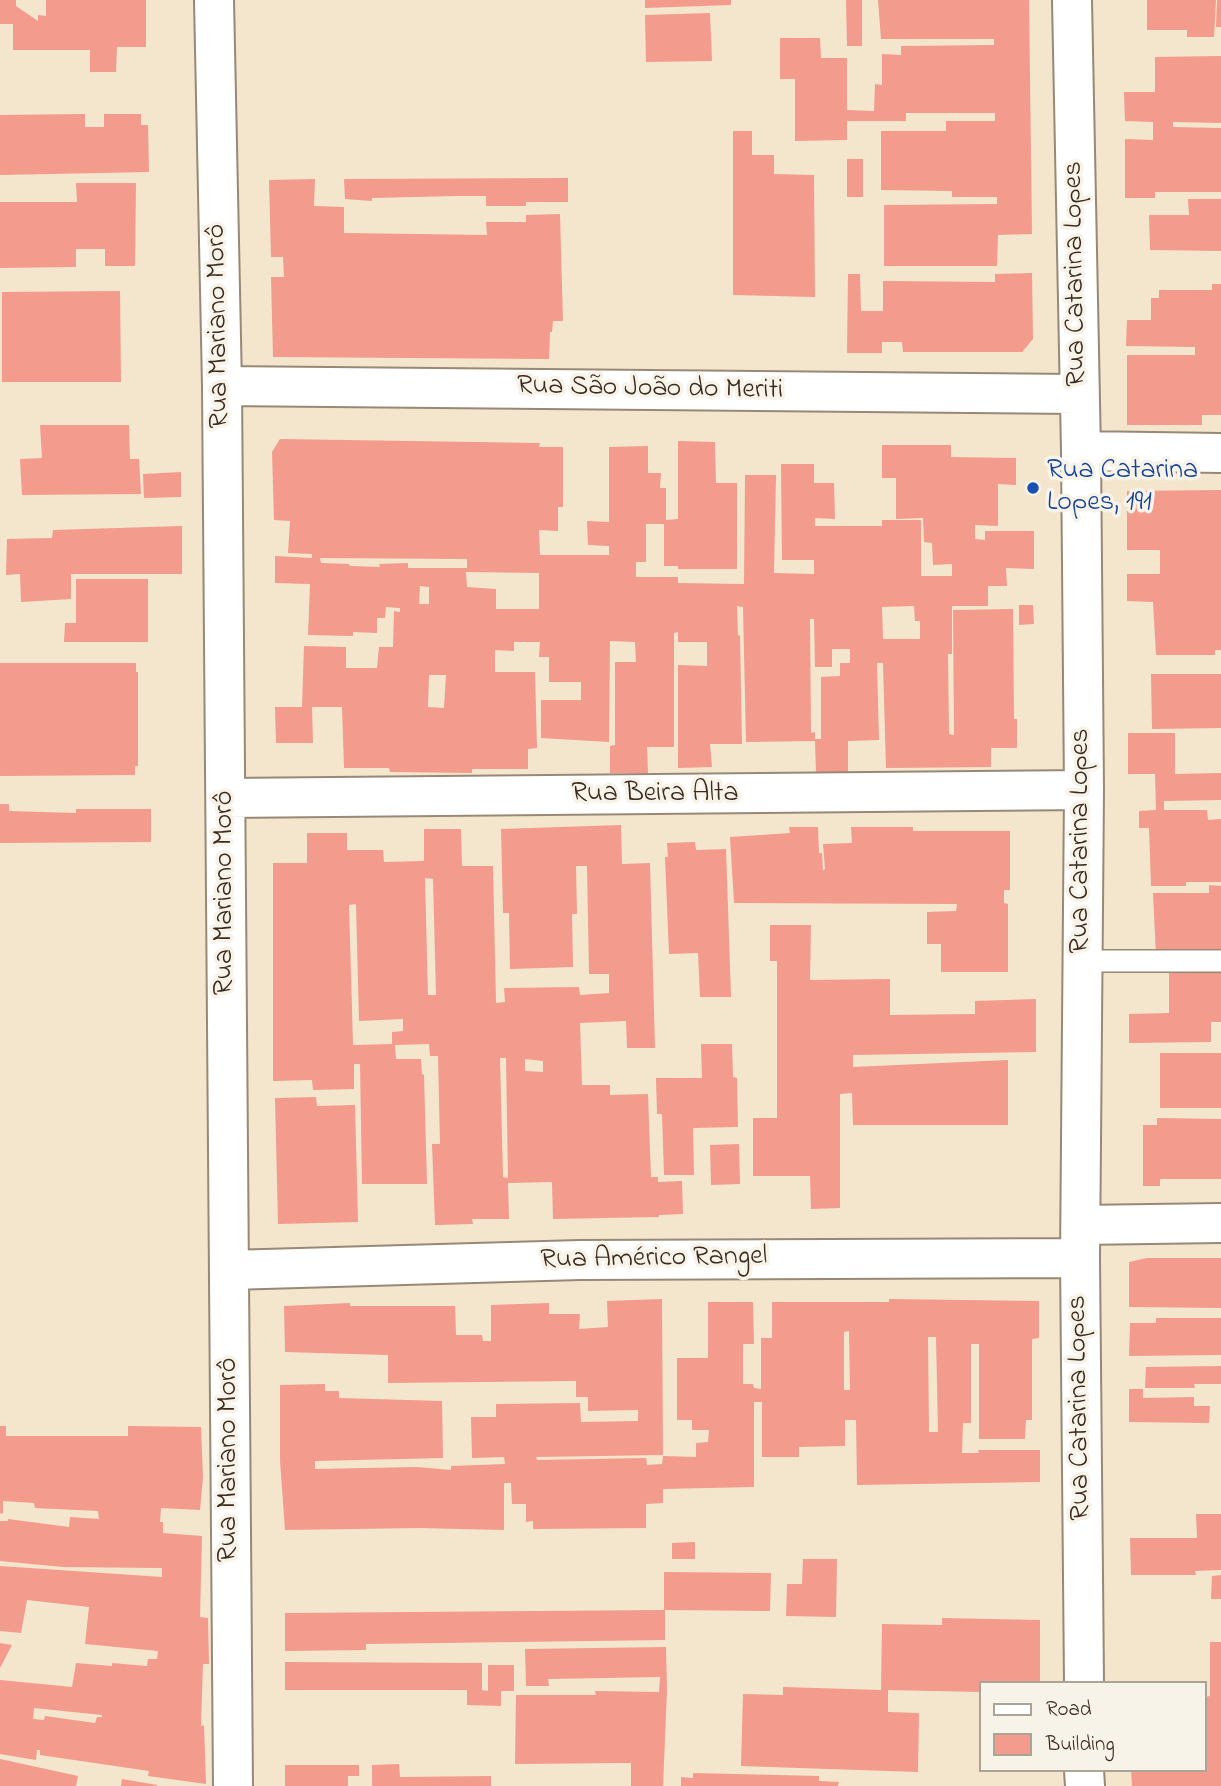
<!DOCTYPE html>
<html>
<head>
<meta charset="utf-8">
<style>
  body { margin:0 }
  #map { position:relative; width:1221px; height:1786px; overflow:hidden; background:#f4e5cd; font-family:"Indie Flower",sans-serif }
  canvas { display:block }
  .legend { position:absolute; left:979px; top:1681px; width:228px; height:91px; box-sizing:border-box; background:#f7f3e8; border:2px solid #aca397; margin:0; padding:9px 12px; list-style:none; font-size:21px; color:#3b2a1e }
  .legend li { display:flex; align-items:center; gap:14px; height:35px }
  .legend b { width:35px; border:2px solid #aca397 }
</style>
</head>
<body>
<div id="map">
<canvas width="1221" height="1786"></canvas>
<ul class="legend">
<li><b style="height:9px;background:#fff"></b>Road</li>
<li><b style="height:19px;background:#f39b8c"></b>Building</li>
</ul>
</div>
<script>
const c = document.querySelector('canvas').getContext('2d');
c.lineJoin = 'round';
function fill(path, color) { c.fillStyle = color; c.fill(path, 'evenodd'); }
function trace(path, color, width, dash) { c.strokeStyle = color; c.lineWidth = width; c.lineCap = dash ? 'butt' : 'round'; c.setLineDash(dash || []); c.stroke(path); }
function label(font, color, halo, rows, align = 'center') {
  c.font = font + ' "Indie Flower",sans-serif'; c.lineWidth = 7; c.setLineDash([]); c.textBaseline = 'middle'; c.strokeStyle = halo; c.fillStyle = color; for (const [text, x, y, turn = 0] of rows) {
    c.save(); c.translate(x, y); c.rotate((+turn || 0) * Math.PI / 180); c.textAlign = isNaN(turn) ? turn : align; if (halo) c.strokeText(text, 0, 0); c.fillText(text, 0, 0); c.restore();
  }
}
fill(new Path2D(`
  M0,0h16v6l22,15v-6l8,1v-16h100v47h-29l-1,25h-26v-22h-77v-26h-13z
  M645,0h86v5l-86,3z
  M846,0h16v46h-15z
  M878,0h151l3,234 -34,1 -1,31h-113v-61l113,-1v-7h-45v-6l-71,-1v-59h65v-10h49v-8h-89v8h-59v19l-52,1v-62h-15v-41h40l1,20h26v52l27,1 1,-27 7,1v-31l19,1v-9l93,-1v-6h-113z
  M1147,0h69l-2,37h-27v-7h-40z
  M1217,0h4v27h-5z
  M710,13l2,48 -66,1 -1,-47z
  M1221,56v67l-48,-1v5l48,1v64h-66v6h-30v-59l28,1v-18l-28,-1 -1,-29h31v-35z
  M85,114v13h19v-13h37v11h7l1,47 -149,3v-60z
  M733,131h19v24h22v19l40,1 1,122 -82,-2z
  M847,159h16v38h-16z
  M568,178v24h-42v4h-40v-10h-29l-85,2v3l-27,-2 -1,-20z
  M315,179l-1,27 30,1v26l143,2 -1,-13h40v-7l34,-1 3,107h-10l-1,11h-2l-1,27 -276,-2 -2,-80h13l-1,-20h-12l-2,-77z
  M76,183h60l-1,83h-30v-17h-29v18l-76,1v-66h77z
  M1188,199h33v52l-71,-1 -1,-35h40z
  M1032,273l1,66 -11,13h-119l-1,-10h-20v11h-35l1,-79h12l1,37h22v-30l112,1v-8z
  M1212,284h9v131h-19v10h-75v-70h68v-8l-69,-1 1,-26h24v-22h8v-8h53z
  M120,291l1,91h-119v-90z
  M40,425h89l1,34h9l2,35 -119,1 -2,-36 22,-1z
  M280,439l260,4 -1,4h24v60h-5v24l-19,-1 1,25h69v-9l-21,-1 -1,-24 22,1v-75l39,-1v27h13l-1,15h6v32l12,-1v-78l37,1 1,41h21v86h-59v-3h-14v-42h-18v38h-10v15h42v6l66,1 1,-109h31l-2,98 40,1v-14h-32l-1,-96h33v19h20l1,36 -20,-1v8h67v-6h39v56h31v-12l-19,1 -1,-22 -8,-1 -1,-24 -27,1v-41h-14v-33h69v12l65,1v27l-18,-1v42l-23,-1v14l10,1v-9h49v38l-28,-1 1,18h-19v20h-36v48h-4l1,80 5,1 -1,-125 60,-1 1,110h3v29h-26v19l-105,1 -3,-105h-6l2,77 -31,1v32h-32l-1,-32 -69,1 -3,-135 -6,-1 1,30 2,-1 2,109h-32l2,23 -34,1v-103l29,1v-24h-29v-10l-4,1v114h-27l1,26h-38v-27l5,-1v-83h21l-1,-20 -25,-1 -1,101 -68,-4v-38h40v-18h-32v-25h-10l1,-15h-26v9l-19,-1v22h40l2,76 -9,1v20h-56v4l-82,-1 -1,-4h-45l-2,-61h-30l1,36h-37l-1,-36h27l2,-61 42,1v21h31l2,-21h14l1,-36 6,1v-4l-14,-1 -1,11h-8v15l-24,-1v4l-45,-1 2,-51 -35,-1v-27l37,2v-4l-24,-1 2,-32 -16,-1 -2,-68zM320,558l147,1v9h-59v-5l-29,1 1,3 -30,-1 -1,-2 -28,-1zM466,572l73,1v36h-43v-20l-29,-2zM420,586l9,1v17h-10zM914,606l1,15h5v18h-37l-1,-32zM810,619h4l1,48h17v-18h18v14h-10v13l-19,1v62h-6v-7l-4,1zM429,675h17l-2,33 -16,-1z
  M181,472v25l-37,1 -1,-24z
  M1221,490v160h-6v5h-59l-3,-53 -26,-1v-27h33v-24h-33v-59z
  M182,526v48h-111v25l-50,3 -1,-28 -14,1 1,-36 45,-1 1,-8z
  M76,579h72v63h-84l1,-19h11z
  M1019,605h14l1,19 -15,1z
  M0,663h136v9h2v94h-3v9l-135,1z
  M1151,674h70v54l-69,1z
  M1128,733h47v41l46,-1v27l-57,1v9h43l1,10 13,-1v63h-35v4h-35l-2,-58h-10v-17l17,-1 -1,-36h-27z
  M0,804h9v7l67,2v-4h75v33l-151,1z
  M621,825l1,39 28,-1 5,185h-28l-1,-27 -46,2 2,62h28v10l38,-1 3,83h7v5l24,-1 1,33 -24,1v2l-106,2 -1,-37 -44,1 1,36h-37l1,5 -38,1 -3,-81h8l-2,-88h-8l-1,-12 -34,1 1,14h25l1,15 2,1 3,109h-65l-2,-120h-6v25l-41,1 -1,-10 -39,1v-218h34v-30h40v17h36l1,12 40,-1v-32h37l1,37h31l3,137 9,-1 -1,-14 75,-1 1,8 29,-2v-19h-20l-2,-108h-11l1,48h-5l1,53 -63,2 -1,-56h-6l-2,-84zM425,878l8,1 3,116h-8zM356,904l3,117 44,-2v12l-11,1v12l-39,1 -4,-140zM500,1058h6l2,120 -5,-1zM525,1059l18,2v11l-18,-1z
  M789,827h29l1,26h3l1,17 2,-1 -2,-25 29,-1 -1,-16h62v4h97v59h-6v13l4,1v68h-67v-28h-14v-32l29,-1 1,-7 -223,-1 -4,-66 60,-4z
  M695,842l1,8 30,-1 5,148h-31l-2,-44 -29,1 -4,-97h3l-1,-14z
  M1209,885l12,1v69l-65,1 -3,-63h56z
  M770,925h41l-1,55 80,-1v36l85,-1v-13l61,-2v53l-183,3v12l155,-7v65h-155l-1,-32 -12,1v114l-29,1 -1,-33h-57v-58h24v-157h-7z
  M1221,969v53h-10v20l-82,1v-29l40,-1v-43z
  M701,1044h31l1,33 4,1 1,49 -45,1 1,47h-30l-2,-61h-5l-1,-36h46z
  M1160,1053h61v55h-61z
  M316,1097l1,9 38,-1 3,117 -80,2 -3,-126z
  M1157,1118l64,1v60h-61v7h-17v-61h14z
  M739,1144l1,40 -29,1 -1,-40z
  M1147,1258h74v50l-92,-1v-45z
  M662,1299l1,156 -127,2 1,3 109,-2 1,7 15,-1 1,-8 33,1v-14l12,-1 1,-12h-17v-10h-15v-62h31v-56h45l1,42h-11v40h10l1,4 7,1v-51h11v-36h117v-3l150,2v37l-7,1v81h-6l-1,19h-46v-95h-8v79h-8l-1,30h17l-1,-3h62v32l-183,3 -1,-65h-11v26l-46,1v10h-37v-55h-8v85l-91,2v14l-17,1v24l-113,1v-8l-7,1v-18h-14l-1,-21h-7v47l-85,-2 -134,2 -5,-69v-76l45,-1v7h14v7l103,3 1,57 -128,3v8l102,-2 34,3v-4l54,-2 -1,-7 -32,1 -1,-41h25v-13l84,-1 1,19 57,-1v-11l-50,1v-14h-12v-16l-188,2v-28l-103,-3 -1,-46 66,-3v3h105l1,29h26l1,6h8v-36l58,-2v11h31l-1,15 29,-2 -1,-26zM849,1331l1,59h-6v-58zM928,1337h8l2,95h-9z
  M1156,1318h65v37l-92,1 1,-33h26z
  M1221,1366v18h-27l1,4h-50l1,-21z
  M1129,1389h14v9l51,-1v9h16l-1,17 -80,-1z
  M0,1426h6v10h122v-10l73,1 2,50 -3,33 -39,-2 -1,14h3v11l39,3 -2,81 8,1 1,46h-6l-2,62 3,-1 2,59 -58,-8 1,-5 -109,-16v-5h-3l-1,10 -36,-6v-74l72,7 4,-24 36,3v-3l35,3 1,-7h9l1,-8 -73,-7 4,-37 -62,-7 -6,33 -21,-2v-65l162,11v-9l-99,-1 -63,-6v-40h8v-2l61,8 1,-10 29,2 -1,-8 -63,-3 -1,-5 -31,-2v13l-3,-1zM34,1708l68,7v2h-5l-2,6 -50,-7 -1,4 -11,-1z
  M1196,1514h25v56l-26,1 1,4h-65l-1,-37h67z
  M695,1542v17h-23v-16z
  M803,1559h34l-1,58 -50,-1 1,-32h15z
  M664,1572l107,1 -1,38 -105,-1v30l-299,4v6l-81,1v-38l379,-3z
  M1221,1575v24h-10l1,-23z
  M942,1618l98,2v63h-59v9l-93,-2v22l31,1 -1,59 -177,-6 2,-72 40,1v-8l98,3 1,-66 60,1z
  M1210,1642h11v144h-89l-1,-16h74v-73l5,-1z
  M0,1643l12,2 -12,23z
  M666,1647l1,44 -4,95h-32v-23l-116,1 1,-69h80l-1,-4 64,1 1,-15 -112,2 1,7h-23l-1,-37z
  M285,1662l197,1v27l6,1v-26h26v26h-13v15l-34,-1v-15h-182z
  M0,1759l78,17 -2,10h-76z
  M399,1764l1,13 91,-1v10h-119v-21z
  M285,1765h74v11h-11v10h-63z
  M693,1773l126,3v5l20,1 -1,4h-157v-9l12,1z
  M122,1779l35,6v1h-36z`), '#f39b8c');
const service = new Path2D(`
  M1082,961h139`);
const minor = new Path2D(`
  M214,0l8,386 11,1400
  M1072,0l9,451 3,339 -4,468 4,425
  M222,386l856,8
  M1081,451l140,2
  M226,798l858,-8
  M1081,1225l140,-2
  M229,1270l351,-10 500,-2
  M1084,1770l1,16`);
trace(service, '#988876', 24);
trace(minor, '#988876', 42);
trace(service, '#fff', 21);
trace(minor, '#fff', 38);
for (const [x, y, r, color] of [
  [1033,488,7,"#1a4fb4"]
]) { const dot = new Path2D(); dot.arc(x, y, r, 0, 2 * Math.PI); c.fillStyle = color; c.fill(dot); trace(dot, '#f7f3e8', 2.5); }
label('28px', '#3b2a1e', '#f7f3e8', [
  ["Rua Catarina Lopes",1077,274,-91],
  ["Rua Mariano Morô",220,326,-91],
  ["Rua São João do Meriti",650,390,1],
  ["Rua Beira Alta",655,795],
  ["Rua Catarina Lopes",1082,841,-90],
  ["Rua Mariano Morô",226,893,-90],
  ["Rua Américo Rangel",654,1260,-1],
  ["Rua Catarina Lopes",1081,1408,-91],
  ["Rua Mariano Morô",230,1460,-90]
]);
label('28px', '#164399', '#f7f3e8', [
  ["Rua Catarina",1047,472],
  ["Lopes, 191",1047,504]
], 'left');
</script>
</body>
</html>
